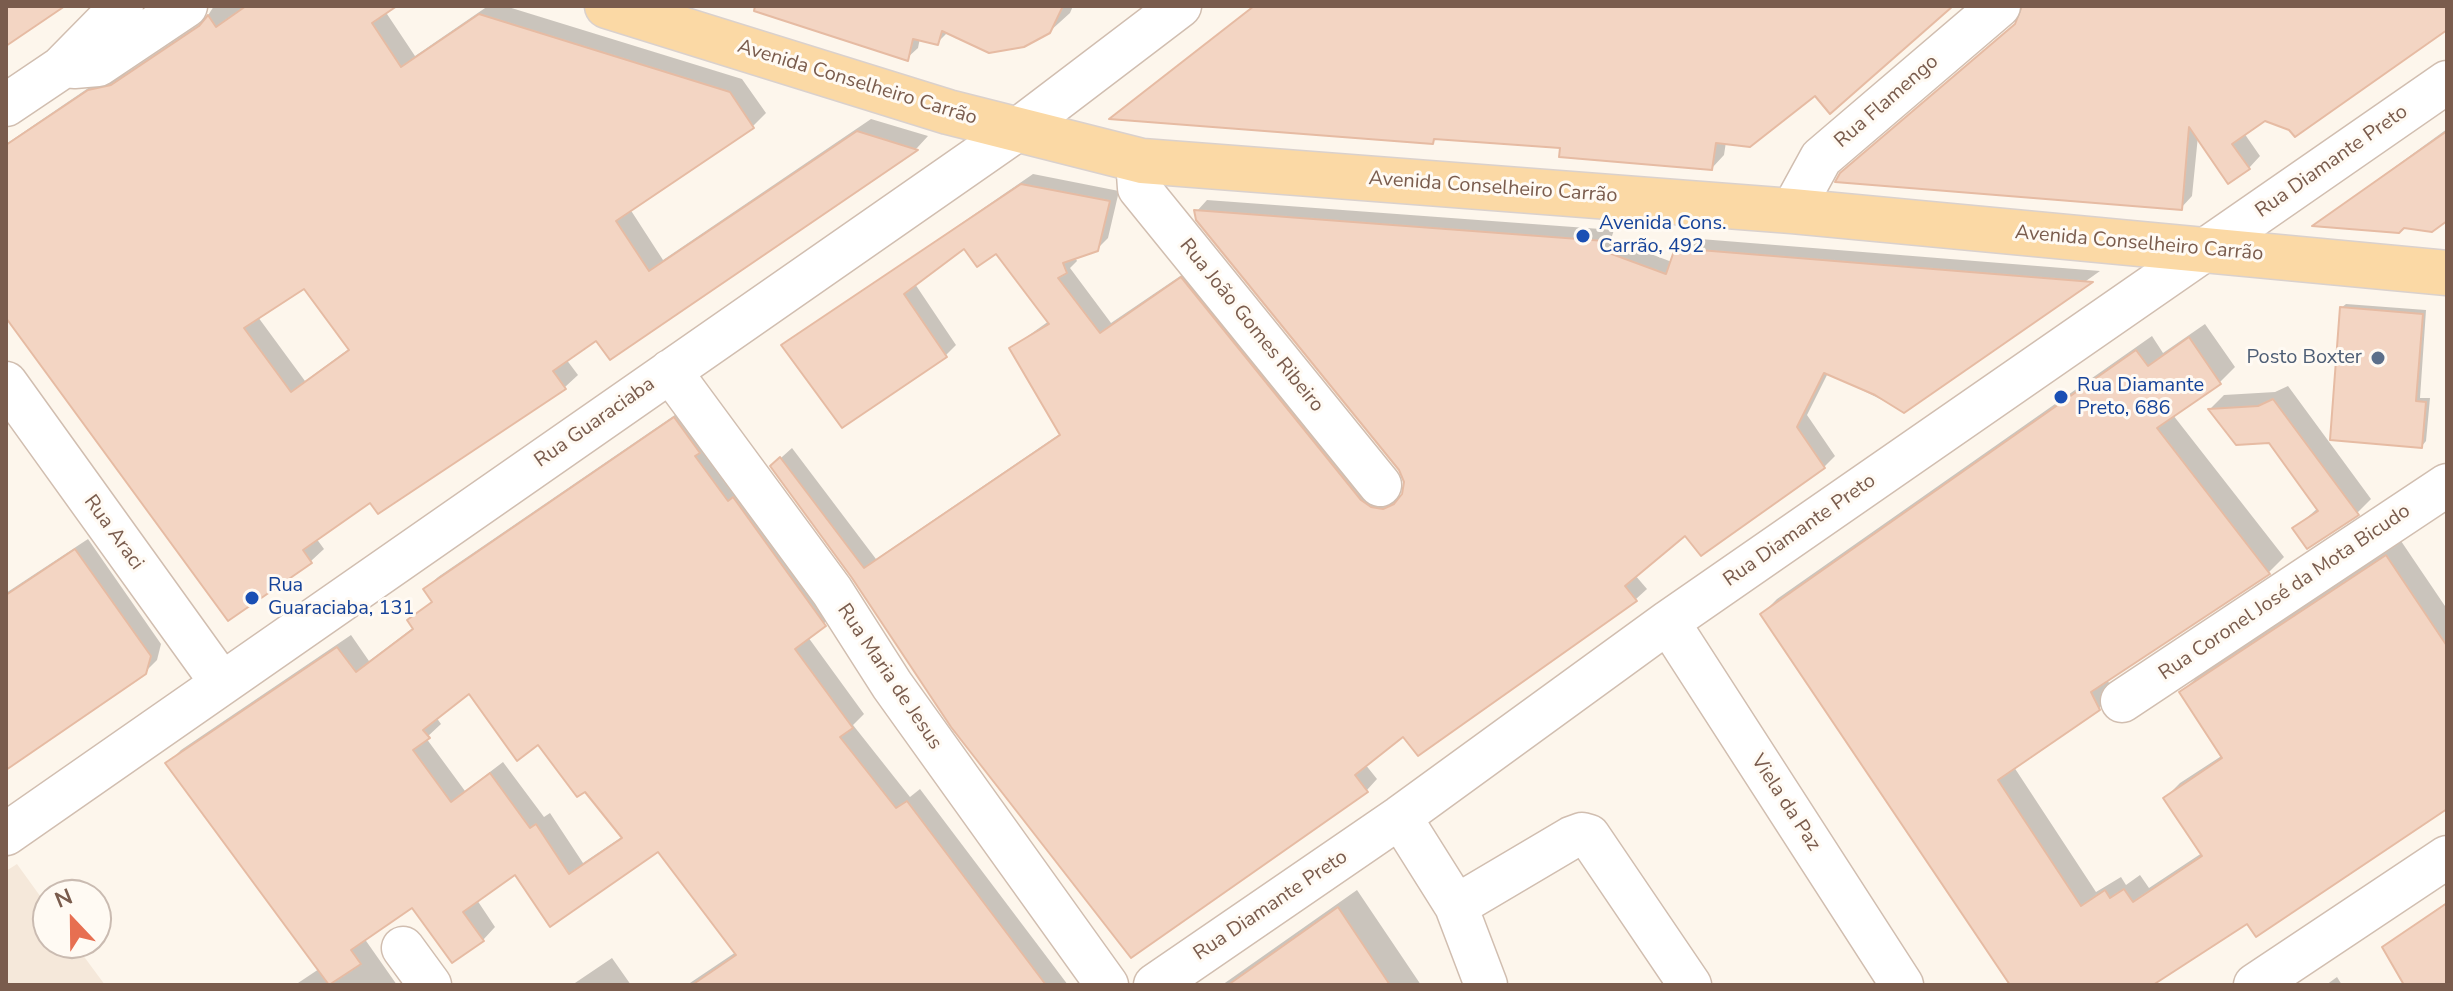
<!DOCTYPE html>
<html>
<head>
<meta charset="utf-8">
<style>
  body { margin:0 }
  #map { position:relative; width:2453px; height:991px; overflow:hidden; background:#fdf6ec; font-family:"Nunito Sans",sans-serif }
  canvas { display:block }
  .frame { position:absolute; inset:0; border:8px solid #7a5c4d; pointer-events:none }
  .north { position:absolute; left:32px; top:879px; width:80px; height:80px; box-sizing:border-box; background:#fffaf3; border:2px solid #cabbb1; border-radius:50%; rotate:338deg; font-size:22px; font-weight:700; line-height:32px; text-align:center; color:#7a5c4d }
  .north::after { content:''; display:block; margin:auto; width:28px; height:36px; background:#e76f51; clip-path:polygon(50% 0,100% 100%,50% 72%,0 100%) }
</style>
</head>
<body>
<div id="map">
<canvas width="2453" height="991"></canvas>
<div class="frame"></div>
<div class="north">N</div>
</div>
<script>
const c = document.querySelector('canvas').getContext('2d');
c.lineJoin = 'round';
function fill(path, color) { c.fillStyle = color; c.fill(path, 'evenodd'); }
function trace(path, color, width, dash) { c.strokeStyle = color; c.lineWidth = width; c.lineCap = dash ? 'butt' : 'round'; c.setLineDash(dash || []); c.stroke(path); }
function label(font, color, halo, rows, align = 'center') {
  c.font = font + ' "Nunito Sans",sans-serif'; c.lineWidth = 6; c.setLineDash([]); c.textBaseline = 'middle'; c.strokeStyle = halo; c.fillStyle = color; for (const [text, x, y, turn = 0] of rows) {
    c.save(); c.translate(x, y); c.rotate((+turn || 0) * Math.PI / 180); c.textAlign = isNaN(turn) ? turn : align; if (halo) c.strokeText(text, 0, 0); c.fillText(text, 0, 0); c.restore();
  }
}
fill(new Path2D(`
  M17,864l31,43v36h26l31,42h-99v-114z`), '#f5e8da');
fill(new Path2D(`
  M214,6h179l-8,5 30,45 73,-50h17l237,73 24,34 -13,13 -123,83 33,51 208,-141 57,17 -11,12 -307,209 -14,-19 -30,21 12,16 -13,12 -194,113 -55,38 8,11 -13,12 -83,58 -222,-303v-172l97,-66 23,-5 79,-53zM305,287l45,61 -45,33 -47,-64z
  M762,6h311l-3,7 -21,19h-101l-10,10 -18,-4 -2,10 -11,10z
  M1254,6h695l-134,87 -89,49 -2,13 -12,13 -150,-22 -125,-9 -4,5 -320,-24z
  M2076,6h371v22l-157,100 -26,-9 -20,14 16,23 -11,12 -51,-32 -6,60 -11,12z
  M2447,129v89l-43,8 -88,-2z
  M1033,174l86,17 -11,47 -11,11 -22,8 2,4 -7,7 41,55 81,-55 190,229 13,2 9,-4 2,-13 -6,-13 -203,-258 10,-11 407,30 -3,9 61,23 5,-13 11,-11 412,33 -196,140 -76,-38 -21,42 28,41 -11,11 -122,86 -16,-20 -51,42 12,14 -11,10 -218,154 -15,-19 -38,30 12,15 -10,11 -236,165 -359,-489 20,-18 84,111 185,-126 -50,-85 38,-27 -53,-69 -31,-6 -50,38 41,61 -11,11 -161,-11z
  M2346,304l80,6 -6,88h10l-4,43 -4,5 -81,-138z
  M2205,324l30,43 -15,15 -47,33 111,142 -15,15 -162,107 7,14 -15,15 -85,59 82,125 25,-15 5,8 14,-10 9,13 53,-35 -37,-55 15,-15 43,-28 -41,-63 15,-15 204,-136 46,68v198l-200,114 -102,64h-133l-250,-371 15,-15 375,-263 11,17z
  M2288,386l83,113 -14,14 -62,15 23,-20 -48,-67 -60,-32 14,-14 51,-3z
  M688,406l149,206 -29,25 56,77 -11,11 57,72 10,-8 148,196h-381l49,-33 -77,-102 -108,74 -36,-52 -38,28 18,27 -12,13 -70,-35 -49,33 33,47h-102l24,-16 -151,-206 13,-13 170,-115 18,26 45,-34 -4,-7 23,-20 -8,-11 13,-12zM470,692l69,50 46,47 38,47 -40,27 -33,-50 -6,4 -41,-55 -38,29 -39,-53 15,-14 -5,-7z
  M88,539l73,105 -4,16 -12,12 -139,96v-175z
  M1357,890l64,95h-199z
  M2447,902v83h-39l-24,-38z
  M612,958l19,27h-59z
  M2337,977l5,8h-16z`), '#0003');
const building = new Path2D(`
  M6,6h59l-59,40z
  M246,6h151l-25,17 29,44 78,-53 251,78 24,36 -138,93 33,50 208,-140 61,19 -308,210 -14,-19 -43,30 13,18 -188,125 -8,-11 -67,47 9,13 -84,58 -222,-303v-173l82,-55 23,-5 88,-59 9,-11 8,12zM304,289l45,61 -58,42 -47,-64z
  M755,6h308l-13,27 -26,14 -35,6 -47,-22 -4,14 -25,-6 -5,22 -154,-50z
  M1254,6h699l-123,108 -15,-18 -65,51 -34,-4 -4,27 -153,-13 1,-9 -126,-9 -1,5 -324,-25z
  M2022,6h425v24l-152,107 -6,-7 -24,-9 -33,23 18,25 -22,15 -39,-57 -7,83 -347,-28 5,-9 175,-149z
  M2447,131v90l-15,11 -28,-4 -5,5 -87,-7z
  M1021,184l89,17 -12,50 -35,12 4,10 -9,5 42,55 81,-56 180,223 10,7 12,2 11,-5 8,-10 2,-12 -5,-12 -203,-250 -2,-10 411,31 -4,9 65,24 9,-26 418,34 -189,131 -29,-18 -51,-22 -27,54 28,41 -124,88 -16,-20 -60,50 12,15 -219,155 -15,-19 -48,38 13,17 -237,166 -180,-231 -99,-149 -82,-112 10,-9 84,111 196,-133 -51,-87 40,-24 -53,-70 -19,13 -13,-18 -60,45 43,63 -105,71 -61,-83z
  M2340,307l83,7 -7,87 10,1 -4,46 -92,-8z
  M2189,337l32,47 -64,44 113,146 -179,118 9,18 -102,70 83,126 24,-16 5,8 14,-9 9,13 69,-46 -39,-58 59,-40 -43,-66 207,-137 61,91v163l-191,128 -9,-13 -94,61h-143l-250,-371 376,-264 12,16z
  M2273,399l86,116 -52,34 -15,-21 26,-17 -49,-68 -33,2 -28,-36 50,-3z
  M674,417l26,36 -5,3 33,45 5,-4 93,129 -31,23 58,79 -13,9 56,71 11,-7 139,184h-354l44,-30 -78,-103 -108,75 -35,-52 -52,37 21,29 -32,22 -40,-55 -61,42 10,14 -32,21 -164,-222 172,-116 19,25 57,-43 -6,-9 25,-18 -9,-13zM469,694l48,67 21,-16 39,52 8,-5 37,46 -53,36 -33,-50 -6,4 -40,-55 -39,29 -38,-52 17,-12 -7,-8z
  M75,549l76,107 -5,18 -140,96v-175z
  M2447,903v82h-43l-22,-38z
  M1338,907l52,78h-162z`);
fill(building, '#f3d5c3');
trace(building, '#e6bba3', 2);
const minor = new Path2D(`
  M74,67l24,-2 88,-59
  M6,105l55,-37 61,-62
  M1137,160l2,28 241,297
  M1792,211l29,-53 178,-152
  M670,371l162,220 60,94 215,300
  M6,383l215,299
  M1668,622l234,363
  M2122,701l325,-216
  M1400,817l56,89 30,79
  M6,834l1011,-704 163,-124
  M1456,906l115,-68 11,-4 7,2 101,149
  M403,948l27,37
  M1155,985l245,-168 268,-195 779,-540
  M2255,985l192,-128`);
const major = new Path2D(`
  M607,6l341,106 194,49 650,50 655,62`);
trace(minor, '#d1beb0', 45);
trace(major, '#dad1cd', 47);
trace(minor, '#fff', 42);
trace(major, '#fbd9a5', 44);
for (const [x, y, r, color] of [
  [1583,236,8,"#1a4fb4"],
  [2378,358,8,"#5c6f8a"],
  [2061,397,8,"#1a4fb4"],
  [252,598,8,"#1a4fb4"]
]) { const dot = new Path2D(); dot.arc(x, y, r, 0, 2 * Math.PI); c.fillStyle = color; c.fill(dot); trace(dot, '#fffaf3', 3); }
label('20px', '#7a5c4d', '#fffaf3', [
  ["Avenida Conselheiro Carrão",857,83,17],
  ["Rua Flamengo",1887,102,-41],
  ["Rua Diamante Preto",2332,162,-35],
  ["Avenida Conselheiro Carrão",1493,188,4],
  ["Avenida Conselheiro Carrão",2139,244,5],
  ["Rua João Gomes Ribeiro",1251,326,51],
  ["Rua Guaraciaba",595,423,-35],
  ["Rua Diamante Preto",1800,531,-35],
  ["Rua Araci",113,533,54],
  ["Rua Coronel José da Mota Bicudo",2285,593,-34],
  ["Rua Maria de Jesus",889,677,56],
  ["Viela da Paz",1785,803,57],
  ["Rua Diamante Preto",1271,906,-34]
]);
label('20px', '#164399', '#fffaf3', [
  ["Avenida Cons.",1599,224],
  ["Carrão, 492",1599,247],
  ["Rua Diamante",2077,386],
  ["Preto, 686",2077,409],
  ["Rua",268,586],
  ["Guaraciaba, 131",268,609]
], 'left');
label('20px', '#4e5e75', '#fffaf3', [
  ["Posto Boxter",2362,358]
], 'right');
</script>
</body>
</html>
